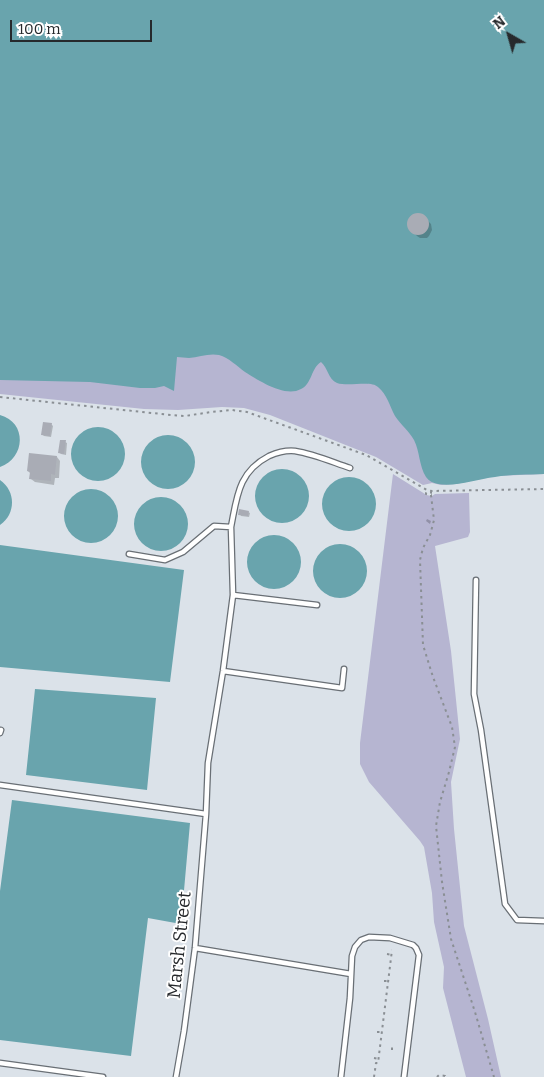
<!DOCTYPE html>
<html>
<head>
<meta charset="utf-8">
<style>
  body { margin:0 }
  #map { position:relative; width:544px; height:1077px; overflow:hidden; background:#dbe2e9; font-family:Bitter,serif }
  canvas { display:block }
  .north { position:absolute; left:484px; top:10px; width:50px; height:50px; -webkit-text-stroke:4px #fff; paint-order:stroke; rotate:322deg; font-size:14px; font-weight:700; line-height:20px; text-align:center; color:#26292c }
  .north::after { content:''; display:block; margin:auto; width:18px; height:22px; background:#26292c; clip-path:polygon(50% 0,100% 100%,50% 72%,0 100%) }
  .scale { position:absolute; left:10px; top:20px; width:142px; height:22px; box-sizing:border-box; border:2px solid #26292c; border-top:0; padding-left:6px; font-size:15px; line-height:18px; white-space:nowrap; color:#26292c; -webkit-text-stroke:4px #fff; paint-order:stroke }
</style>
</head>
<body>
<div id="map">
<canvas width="544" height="1077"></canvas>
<div class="north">N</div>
<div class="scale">100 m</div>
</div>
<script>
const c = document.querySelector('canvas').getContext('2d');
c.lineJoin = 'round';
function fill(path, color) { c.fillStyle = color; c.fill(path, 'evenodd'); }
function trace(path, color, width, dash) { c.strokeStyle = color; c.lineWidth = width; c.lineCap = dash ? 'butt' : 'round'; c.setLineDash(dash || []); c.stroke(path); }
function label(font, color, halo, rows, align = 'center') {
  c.font = font + ' Bitter,serif'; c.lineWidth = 4; c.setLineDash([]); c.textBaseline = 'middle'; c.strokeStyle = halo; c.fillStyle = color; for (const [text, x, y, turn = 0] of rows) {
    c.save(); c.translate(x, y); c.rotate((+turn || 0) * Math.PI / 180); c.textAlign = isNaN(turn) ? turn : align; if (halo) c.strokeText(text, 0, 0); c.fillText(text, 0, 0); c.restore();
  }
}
fill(new Path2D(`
  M0,306l332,28 212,140 -48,2 -40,8 -15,1 -9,-2 -9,2 -47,-28 -106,-42 -26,-7 -22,-1 -44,3 -34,-1 -144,-15z
  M393,474l32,20 1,1 6,1 3,-2 34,-1 1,39 -2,5 -33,9 16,105 9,88 -9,43 3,47 10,97 24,93 13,58h-35l-23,-89 1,-21 -10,-45 -2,-29 -8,-46 -4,-6 -51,-59 -9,-18v-21z`), '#b6b5d1');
fill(new Path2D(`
  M0,0h544v474c-16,1 -33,0 -49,3 -18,2 -39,10 -57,7 -5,-1 -9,-3 -12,-7 -7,-11 -6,-25 -12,-37 -5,-9 -13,-15 -19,-24 -5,-9 -8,-22 -17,-29 -7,-7 -29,0 -41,-4 -9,-4 -9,-15 -16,-21 -10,6 -9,22 -20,27 -16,9 -43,-9 -56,-17 -8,-6 -16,-14 -26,-17 -10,-2 -20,2 -30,3 -4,0 -8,-1 -12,-1l-3,34 -10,-5 -9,2h-15l-50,-6 -90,-2z
  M0,415c27,7 26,43 0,52z
  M71 454a27 27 0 1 1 54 0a27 27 0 1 1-54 0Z
  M141 462a27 27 0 1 1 54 0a27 27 0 1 1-54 0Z
  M255 496a27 27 0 1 1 54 0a27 27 0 1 1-54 0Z
  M322 504a27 27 0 1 1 54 0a27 27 0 1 1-54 0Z
  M0,480c16,11 16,34 0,45z
  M64 516a27 27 0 1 1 54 0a27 27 0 1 1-54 0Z
  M134 524a27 27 0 1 1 54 0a27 27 0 1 1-54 0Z
  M247 562a27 27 0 1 1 54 0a27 27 0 1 1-54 0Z
  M313 571a27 27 0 1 1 54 0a27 27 0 1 1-54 0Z
  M0,545l184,25 -14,112 -170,-15z
  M35,689l121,9 -9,92 -121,-15z
  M12,800l178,23 -9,101 -33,-6 -17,138 -131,-16v-149z`), '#69a4ad');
fill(new Path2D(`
  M417,215h5l9,9 1,6 -3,6 -2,2h-7l-3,-2 -7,-8v-7l4,-5z
  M51,424l2,2 -2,11 -7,-1 -2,-2z
  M65,442l2,1 -1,12 -5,-1 -1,-1z
  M57,457l3,4 -1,17h-4l-1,7 -19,-3 -4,-3v-5l-3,-3z
  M248,512l2,1 -1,4 -8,-1 -1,-2z
  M427,519l4,2 -1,3 -4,-3z`), '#0003');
fill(new Path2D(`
  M407 224a11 11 0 1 1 22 0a11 11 0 1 1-22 0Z
  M43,422l9,1 -2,13 -9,-1z
  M60,440h6l-2,14 -6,-1z
  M29,453l28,3 -2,19 -4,-1v7l-22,-2 1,-7 -3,-1z
  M239,509l10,2 -1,5 -10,-1z`), '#a9acb5');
const lane = new Path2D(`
  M231,527c6,-30 7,-55 38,-71 7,-3 17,-6 26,-5 19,3 37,11 55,17
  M129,554l36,6 18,-8 31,-26 17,1 2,68
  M476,580l-2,114 7,36 24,174 12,16 27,1
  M223,671l119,17 2,-19
  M0,733l1,-3
  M0,785l206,29
  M195,948l156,26
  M0,1063l103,14
  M176,1077l8,-46 11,-83 11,-134 2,-51 15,-92 10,-76 84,10
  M341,1077l9,-79 2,-42 3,-9 6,-7 8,-3 21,1 23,7 3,3 3,7 -15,122`);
trace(lane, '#696f75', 7);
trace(new Path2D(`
  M0,397l171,18 14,1 26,-4 21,-2 15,2 119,43 61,35 5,1 112,-2
  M431,491v2h-5v1l5,1 3,25 -1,4 -3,11 -7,13 -3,12 3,85 10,32 19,50 3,20 -6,25 -9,30 -4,24 6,56 9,57 24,73 19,65
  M387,954l6,1
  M384,981h5
  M377,1032h6
  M392,1050v-5
  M374,1058l6,1
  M374,1077l2,-14h2l14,-113
  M437,1077l2,-2 6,1v1`), '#8a8f94', 2, [2.5, 4]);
trace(lane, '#fff', 4.5);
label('18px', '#26292c', '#fff', [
  ["Marsh Street",180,945,-84]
]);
</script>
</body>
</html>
